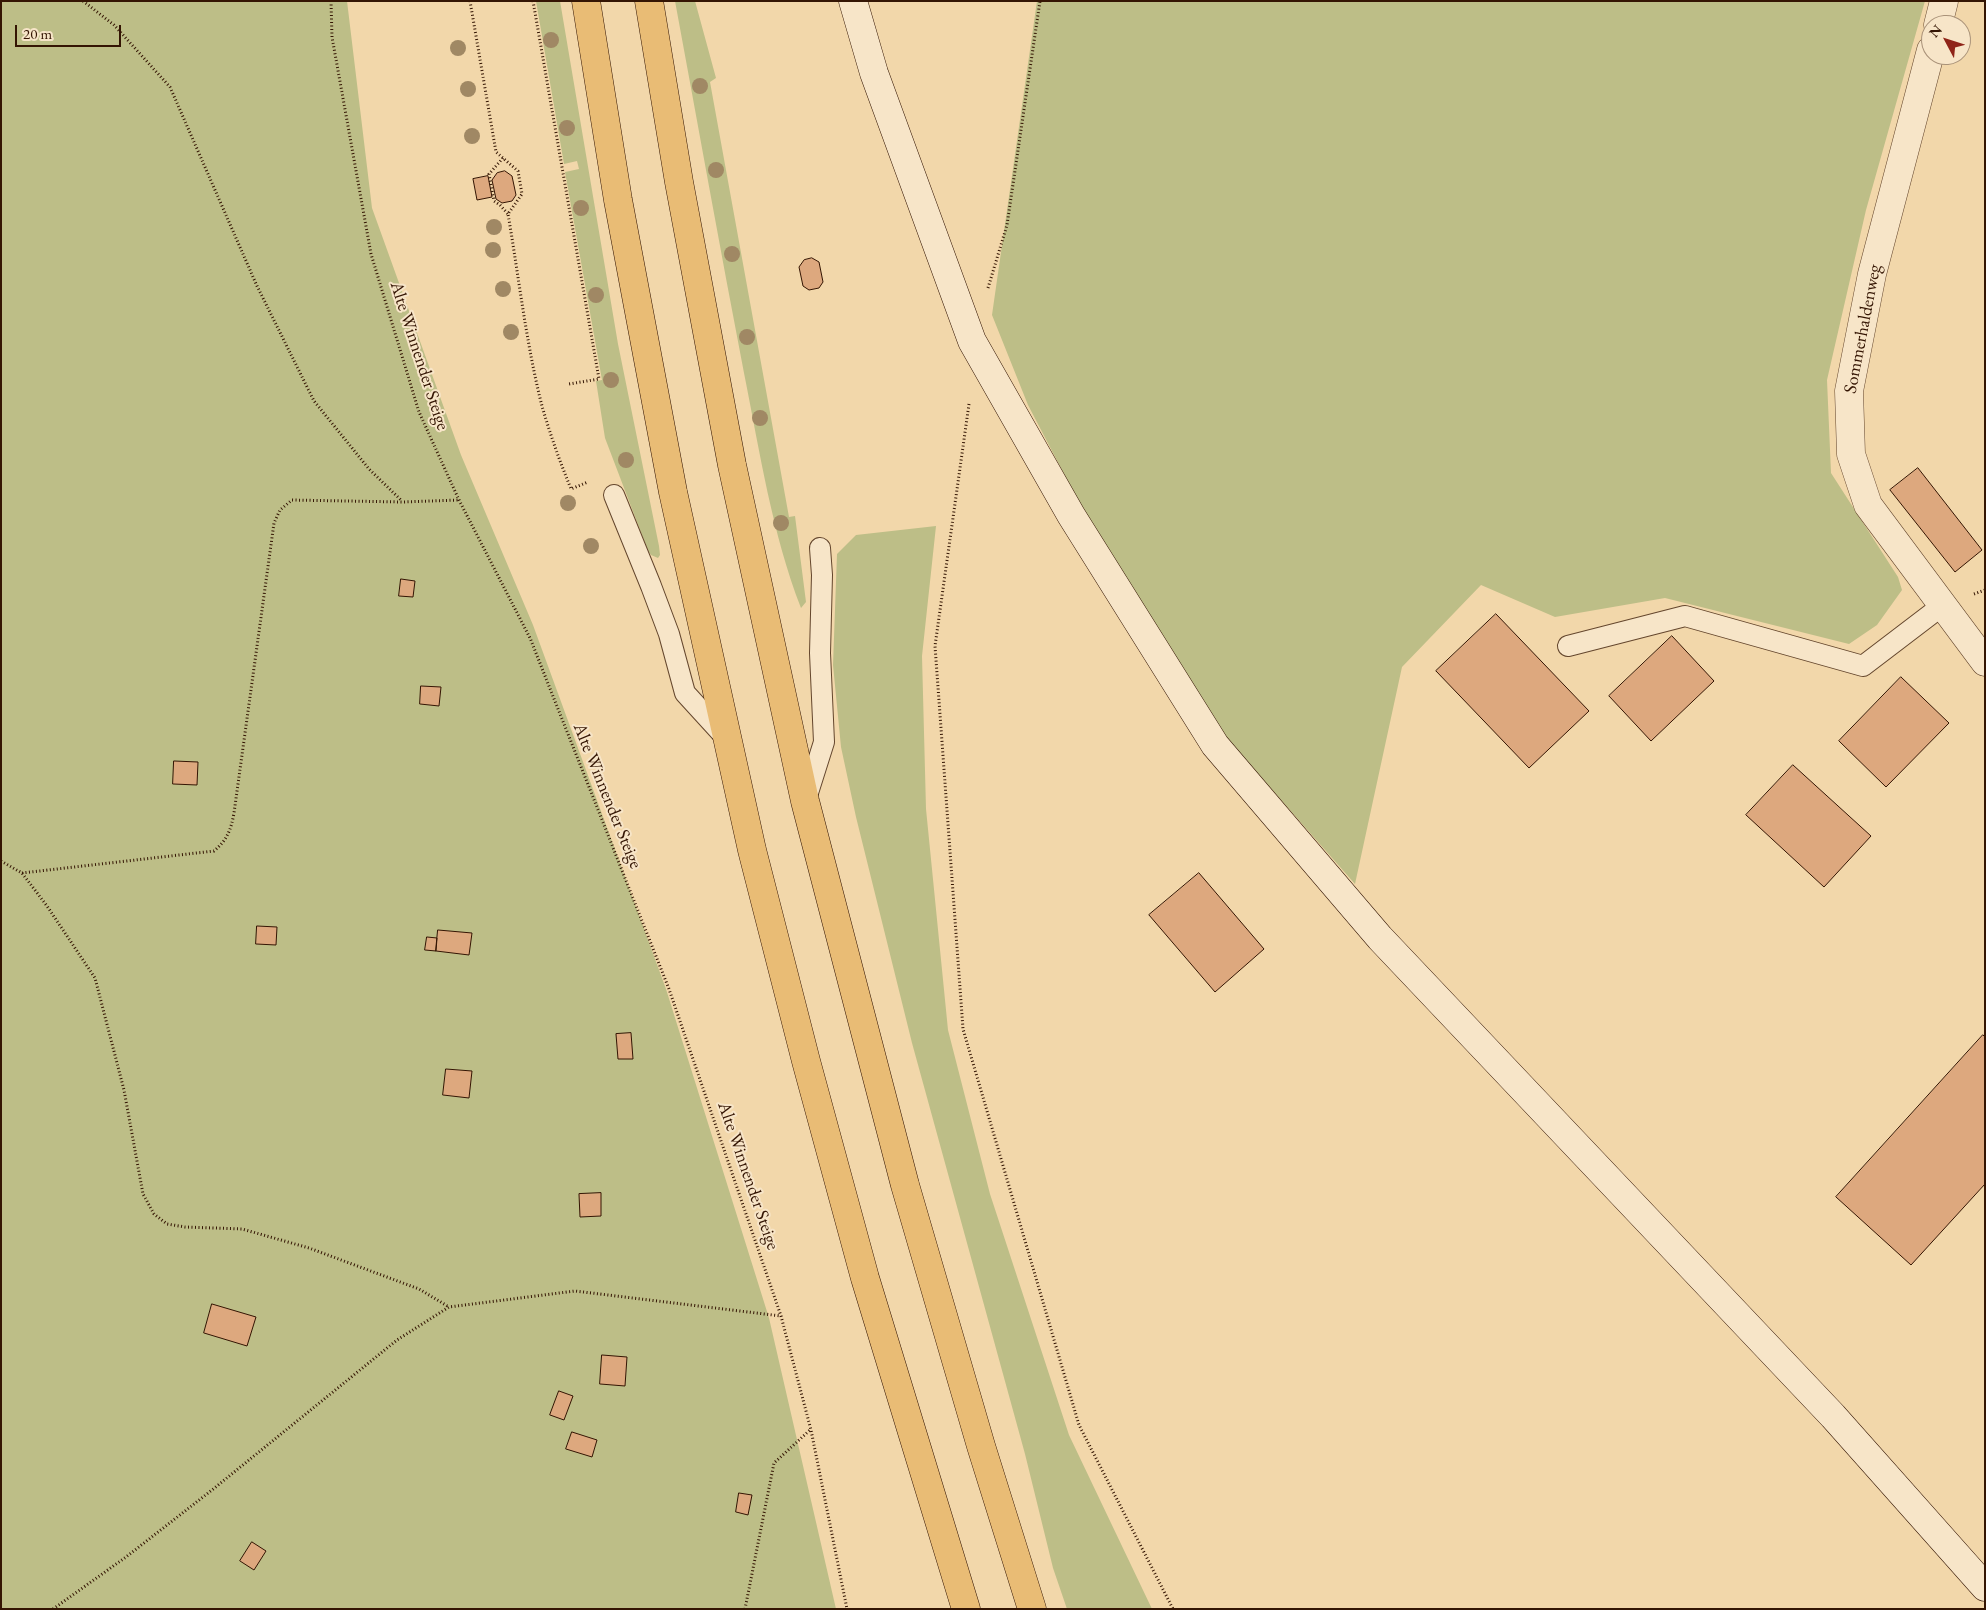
<!DOCTYPE html>
<html>
<head>
<meta charset="utf-8">
<style>
  body { margin:0 }
  #map { position:relative; width:1986px; height:1610px; overflow:hidden; background:#f2d7aa; font-family:"EB Garamond",serif }
  canvas { display:block }
  .frame { position:absolute; inset:0; border:2px solid #341503; pointer-events:none }
  .north { position:absolute; left:1921px; top:15px; width:50px; height:50px; box-sizing:border-box; background:#f7e5c8; border:1px solid #a99279; border-radius:50%; rotate:310deg; font-size:14px; font-weight:700; line-height:20px; text-align:center; color:#341503 }
  .north::after { content:''; display:block; margin:auto; width:18px; height:22px; background:#8f2418; clip-path:polygon(50% 0,100% 100%,50% 72%,0 100%) }
  .scale { position:absolute; left:15px; top:25px; width:106px; height:22px; box-sizing:border-box; border:2px solid #341503; border-top:0; padding-left:6px; font-size:15px; line-height:18px; white-space:nowrap; color:#341503; -webkit-text-stroke:4px #f7e5c8; paint-order:stroke }
</style>
</head>
<body>
<div id="map">
<canvas width="1986" height="1610"></canvas>
<div class="frame"></div>
<div class="north">N</div>
<div class="scale">20 m</div>
</div>
<script>
const c = document.querySelector('canvas').getContext('2d');
c.lineJoin = 'round';
function fill(path, color) { c.fillStyle = color; c.fill(path, 'evenodd'); }
function trace(path, color, width, dash) { c.strokeStyle = color; c.lineWidth = width; c.lineCap = dash ? 'butt' : 'round'; c.setLineDash(dash || []); c.stroke(path); }
function label(font, color, halo, rows, align = 'center') {
  c.font = font + ' "EB Garamond",serif'; c.lineWidth = 4; c.setLineDash([]); c.textBaseline = 'middle'; c.strokeStyle = halo; c.fillStyle = color; for (const [text, x, y, turn = 0] of rows) {
    c.save(); c.translate(x, y); c.rotate((+turn || 0) * Math.PI / 180); c.textAlign = isNaN(turn) ? turn : align; if (halo) c.strokeText(text, 0, 0); c.fillText(text, 0, 0); c.restore();
  }
}
fill(new Path2D(`
  M1,1h346l25,207 89,247 72,170 133,364 103,329 67,291h-835z
  M536,1h24l58,343 41,202 1,9 -2,3 -7,-3 -3,-4 -43,-113 -9,-57 6,-1 -37,-208 14,-3 -2,-8 -13,3z
  M675,1h20l21,77 -6,4 79,435 6,-1 11,86 -5,6c-29,-75 -41,-155 -57,-235 -24,-124 -46,-248 -69,-372z
  M1037,1h888l-59,209 -39,170 4,93 67,104 4,13 -25,35 -28,19 -184,-46 -110,19 -74,-32 -79,82 -47,217 -141,-160 -138,-227 -48,-92 -36,-90z
  M936,526l-14,130 4,153 22,221 42,164 79,241 83,174h-85l-14,-41 -28,-114 -113,-411 -56,-226 -15,-70 -8,-82 4,-111 19,-19z`), '#bdbe87');
const building = new Path2D(`
  M505,171l7,5 4,19 -4,6 -10,2 -6,-4 -4,-19 5,-7z
  M488,176l4,21 -15,3 -4,-21z
  M812,258l7,4 4,20 -4,6 -10,2 -6,-4 -4,-19 5,-7z
  M1918,468l64,82 -27,22 -65,-82z
  M401,579l14,2 -2,16 -14,-1z
  M1496,614l93,97 -60,57 -93,-97z
  M1672,636l42,45 -63,60 -42,-45z
  M1901,677l48,46 -63,64 -47,-46z
  M421,686l20,1 -2,19 -19,-2z
  M174,761l24,1 -1,23 -24,-1z
  M1793,765l78,71 -47,51 -78,-72z
  M1199,873l65,76 -49,43 -66,-77z
  M257,926l20,1 -1,18 -20,-1z
  M438,930l34,3 -3,22 -33,-4z
  M427,937l10,1 -1,13 -11,-1z
  M631,1033l2,26h-15l-2,-25z
  M1983,1035l2,2v147l-74,81 -75,-68z
  M446,1069l26,2 -3,27 -26,-3z
  M601,1193v23l-21,1 -1,-23z
  M212,1304l44,13 -9,29 -43,-13z
  M602,1355l25,2 -2,29 -25,-2z
  M559,1391l14,5 -9,24 -14,-5z
  M572,1432l25,8 -5,17 -26,-8z
  M739,1493l13,2 -4,20 -12,-3z
  M252,1542l14,9 -12,19 -14,-9z`);
fill(building, '#dda87e');
trace(building, '#341503', 1);
const lane = new Path2D(`
  M614,495l37,91 18,48 16,59 42,46
  M1568,646l117,-30 178,50 80,-61
  M806,799l18,-57 -4,-89 2,-78 -2,-27`);
const street = new Path2D(`
  M1938,25l6,-24
  M1931,50l-59,224 -23,117 2,63 17,51 117,157`);
const secondary = new Path2D(`
  M853,1l21,72 98,268 99,174 144,230 165,193 453,478 152,171`);
const highway = new Path2D(`
  M586,1l32,199 55,292 79,358 54,211 59,217 101,331
  M649,1l30,181 53,283 73,336 100,384 76,261 51,163`);
trace(lane, '#64462d', 22);
trace(street, '#64462d', 29);
trace(secondary, '#341503', 29);
trace(highway, '#341503', 29);
trace(new Path2D(`
  M83,1l31,24 56,62 87,199 57,115 55,68 33,32
  M331,1l1,36 39,217 48,158 40,88 71,138 139,351 112,327 30,114 36,179
  M470,1l26,151 22,19 4,23 -14,20c11,64 18,129 34,192 8,28 18,56 29,83l17,-7
  M533,1l66,378 -30,5
  M503,158l-14,16 5,27 6,4 8,9
  M988,288l19,-63 33,-224
  M969,404l-34,242 28,383 116,396 94,184
  M1974,594l11,-4
  M1,861l21,12 25,33 48,72 29,112 19,104 11,20 13,10 18,3 57,2 67,19 110,41 30,18
  M22,873l192,-22c13,-11 17,-21 20,-38l40,-290 6,-13 12,-10 111,2 56,-2
  M53,1609l73,-52 86,-67 185,-150 52,-33 126,-16 206,25
  M745,1609l29,-146 36,-33`), '#341503', 3, [1, 2.5]);
trace(lane, '#f7e5c8', 20);
trace(street, '#f7e5c8', 28);
trace(secondary, '#f7e5c8', 28);
trace(highway, '#e9bc75', 28);
c.fillStyle = '#a08864';
for (const [x, y] of [
  [551,40],
  [458,48],
  [700,86],
  [468,89],
  [567,128],
  [472,136],
  [716,170],
  [581,208],
  [494,227],
  [493,250],
  [732,254],
  [503,289],
  [596,295],
  [511,332],
  [747,337],
  [611,380],
  [760,418],
  [626,460],
  [568,503],
  [781,523],
  [591,546]
]) { c.beginPath(); c.arc(x, y, 8, 0, 2 * Math.PI); c.fill(); }
label('18px', '#341503', '#f7e5c8', [
  ["Sommerhaldenweg",1863,329,-79],
  ["Alte Winnender Steige",419,356,72],
  ["Alte Winnender Steige",607,796,68],
  ["Alte Winnender Steige",748,1176,71]
]);
</script>
</body>
</html>
